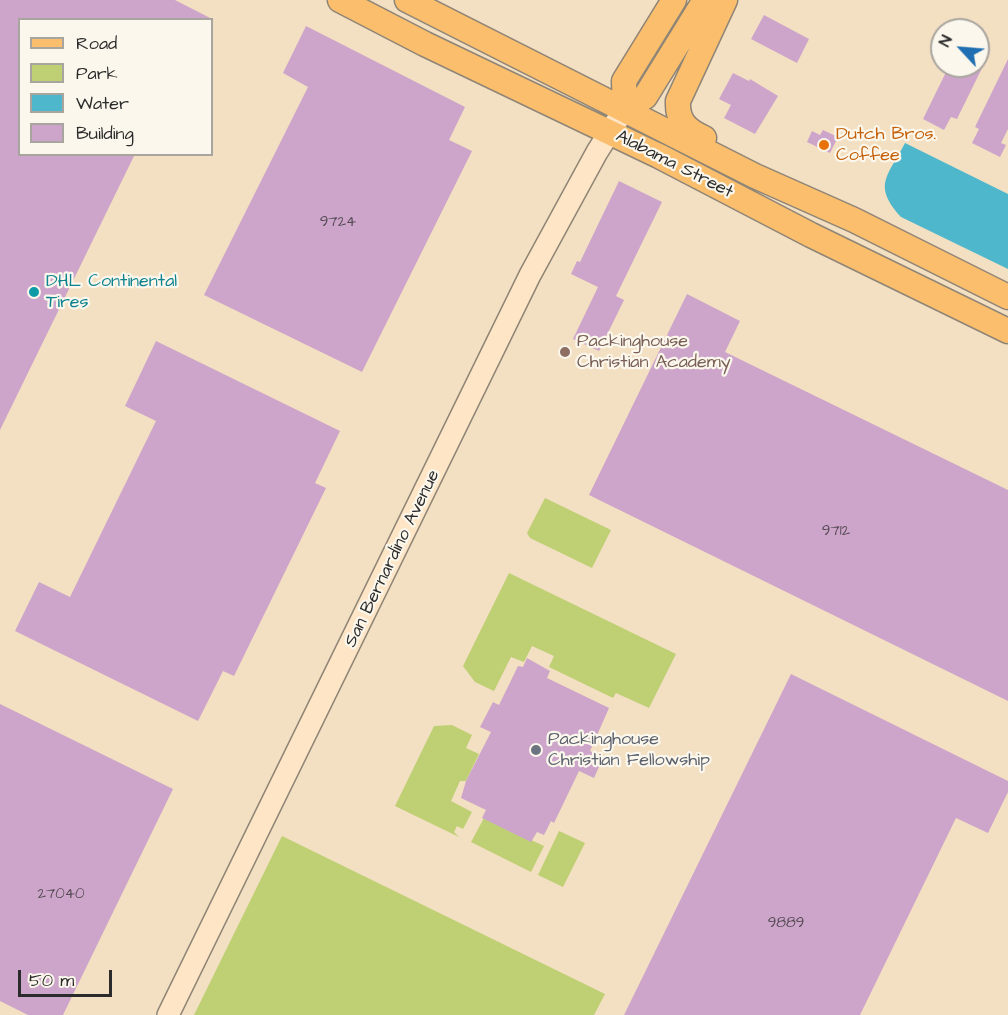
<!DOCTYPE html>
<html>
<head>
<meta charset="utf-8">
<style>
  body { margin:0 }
  #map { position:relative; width:1008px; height:1015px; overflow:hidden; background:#f3dfc2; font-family:"Architects Daughter",sans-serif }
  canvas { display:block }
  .legend { position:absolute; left:18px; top:18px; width:195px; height:138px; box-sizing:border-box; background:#fbf7ec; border:2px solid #a8a59f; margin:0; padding:8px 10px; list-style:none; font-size:18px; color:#2b2b2b }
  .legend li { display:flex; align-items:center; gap:12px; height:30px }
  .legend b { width:30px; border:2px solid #a8a59f }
  .north { position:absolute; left:930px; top:18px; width:60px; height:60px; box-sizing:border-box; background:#fbf7ec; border:2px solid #a8a59f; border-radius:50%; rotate:296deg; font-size:16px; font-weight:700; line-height:24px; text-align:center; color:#2b2b2b }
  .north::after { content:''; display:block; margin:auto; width:21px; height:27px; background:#1f6fb2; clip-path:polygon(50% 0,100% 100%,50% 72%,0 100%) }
  .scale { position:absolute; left:18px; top:970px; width:94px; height:27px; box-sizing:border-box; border:3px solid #2b2b2b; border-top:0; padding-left:8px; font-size:18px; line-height:21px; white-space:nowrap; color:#2b2b2b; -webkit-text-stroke:4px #fbf7ec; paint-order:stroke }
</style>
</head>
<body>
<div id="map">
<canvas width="1008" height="1015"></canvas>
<ul class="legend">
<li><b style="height:8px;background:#fabe6d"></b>Road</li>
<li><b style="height:16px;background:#bed073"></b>Park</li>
<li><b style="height:16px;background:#4eb7cb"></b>Water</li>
<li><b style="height:16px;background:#cda5ca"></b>Building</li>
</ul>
<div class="north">N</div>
<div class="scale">50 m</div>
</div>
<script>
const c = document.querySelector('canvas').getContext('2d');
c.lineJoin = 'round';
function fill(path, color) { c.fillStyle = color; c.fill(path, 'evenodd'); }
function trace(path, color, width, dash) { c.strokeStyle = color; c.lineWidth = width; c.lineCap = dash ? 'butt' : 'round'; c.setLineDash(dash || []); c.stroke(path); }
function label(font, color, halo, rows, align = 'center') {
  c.font = font + ' "Architects Daughter",sans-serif'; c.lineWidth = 4.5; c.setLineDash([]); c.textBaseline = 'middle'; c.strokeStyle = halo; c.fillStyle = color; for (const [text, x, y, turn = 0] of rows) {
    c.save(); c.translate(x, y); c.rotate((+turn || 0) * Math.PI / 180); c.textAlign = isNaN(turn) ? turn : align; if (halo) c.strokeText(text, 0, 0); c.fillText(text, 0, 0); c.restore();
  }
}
fill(new Path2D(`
  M545,498l66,32 -19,38 -62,-30 -3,-5z
  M509,573l167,81 -27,54 -33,-15 -3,5 -64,-31 5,-11 -22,-10 -8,16 -13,-5 -17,34 -19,-9 -12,-16z
  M452,725l20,10 -6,13 13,6 -13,27h-6l-9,20 21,11 -9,17 -6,-3 -3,6 5,5 -64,-31 39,-80z
  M484,818l60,28 -13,26 -60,-30z
  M559,831l26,12 -22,44 -25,-12z
  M282,836l323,158 -11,21h-400z`), '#bed073');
fill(new Path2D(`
  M905,143l103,51v75l-107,-52c-29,-32 -13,-41 4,-74z`), '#4eb7cb');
fill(new Path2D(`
  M0,0h175l39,20h-194v134h115l-135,276z
  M764,15l45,24 -12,24 -46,-24z
  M306,26l159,81 -16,33 23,11 -110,221 -158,-77 104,-208 -25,-14z
  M1008,59v70l-7,14 5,2 -6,12 -28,-14 7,-14 -4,-2z
  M949,66h34l-26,53 -6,-2 -7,13 -21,-11z
  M733,73l16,8 1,-2 28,17 -23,38 -31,-16 7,-13 -12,-6z
  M823,130l15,7 -8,16 -23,-11 5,-11 8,4z
  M619,181l43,21 -46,94 8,4 -25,51 -26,-12 25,-52 -27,-13 6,-13 3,1z
  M687,294l53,27 -15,31 283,138v211l-419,-206z
  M156,341l184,90 -25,52 11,5 -92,188 -11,-5 -25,50 -183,-90 24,-49 31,15 86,-176 -31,-15z
  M527,658l23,13 -3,7 62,30 -19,43 13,7 -9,20 -15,-7 -25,52 -3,-2 -7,14 -7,-3 -6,10 -49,-24 4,-8 -25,-12 5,-17 25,-49 -11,-5 13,-25 6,3 19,-39 5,1z
  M791,674l217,107v11l-20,41 -32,-15 -96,197h-236z
  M0,704l173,85 -110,226h-35l-28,-14z`), '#cda5ca');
const secondary = new Path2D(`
  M168,1015l362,-740 67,-123 28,-44`);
const primary = new Path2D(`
  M340,0l85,44 234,112 152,79 197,96
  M407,0l348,176 99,44 154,77
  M625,108l20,-11 60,-97
  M625,108l-1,-27 50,-81
  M704,138c-18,-8 -27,-17 -26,-37l47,-101`);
trace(secondary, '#8f8576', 24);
trace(primary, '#8f8576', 27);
trace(secondary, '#fde5c5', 21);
trace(primary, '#fabe6d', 24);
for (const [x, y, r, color] of [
  [824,145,6,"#e8710a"],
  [34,292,6,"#0f9aa8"],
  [565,352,6,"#8d6e63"],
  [536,750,6,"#6b7280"]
]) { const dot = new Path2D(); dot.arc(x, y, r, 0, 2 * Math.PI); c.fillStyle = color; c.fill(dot); trace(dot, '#fbf7ec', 2); }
label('15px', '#544a53', null, [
  ["9724",338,223],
  ["9712",836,532],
  ["27040",61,895],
  ["9889",786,924]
]);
label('18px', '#c56008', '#fbf7ec', [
  ["Dutch Bros.",836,135],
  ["Coffee",836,156]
], 'left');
label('18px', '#2b2b2b', '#fbf7ec', [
  ["Alabama Street",674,165,27],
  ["San Bernardino Avenue",393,559,-64]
]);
label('18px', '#0d838f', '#fbf7ec', [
  ["DHL Continental",46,282],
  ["Tires",46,303]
], 'left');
label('18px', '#785e54', '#fbf7ec', [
  ["Packinghouse",577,342],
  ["Christian Academy",577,363]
], 'left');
label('18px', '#5b616d', '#fbf7ec', [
  ["Packinghouse",548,740],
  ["Christian Fellowship",548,761]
], 'left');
</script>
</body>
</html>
